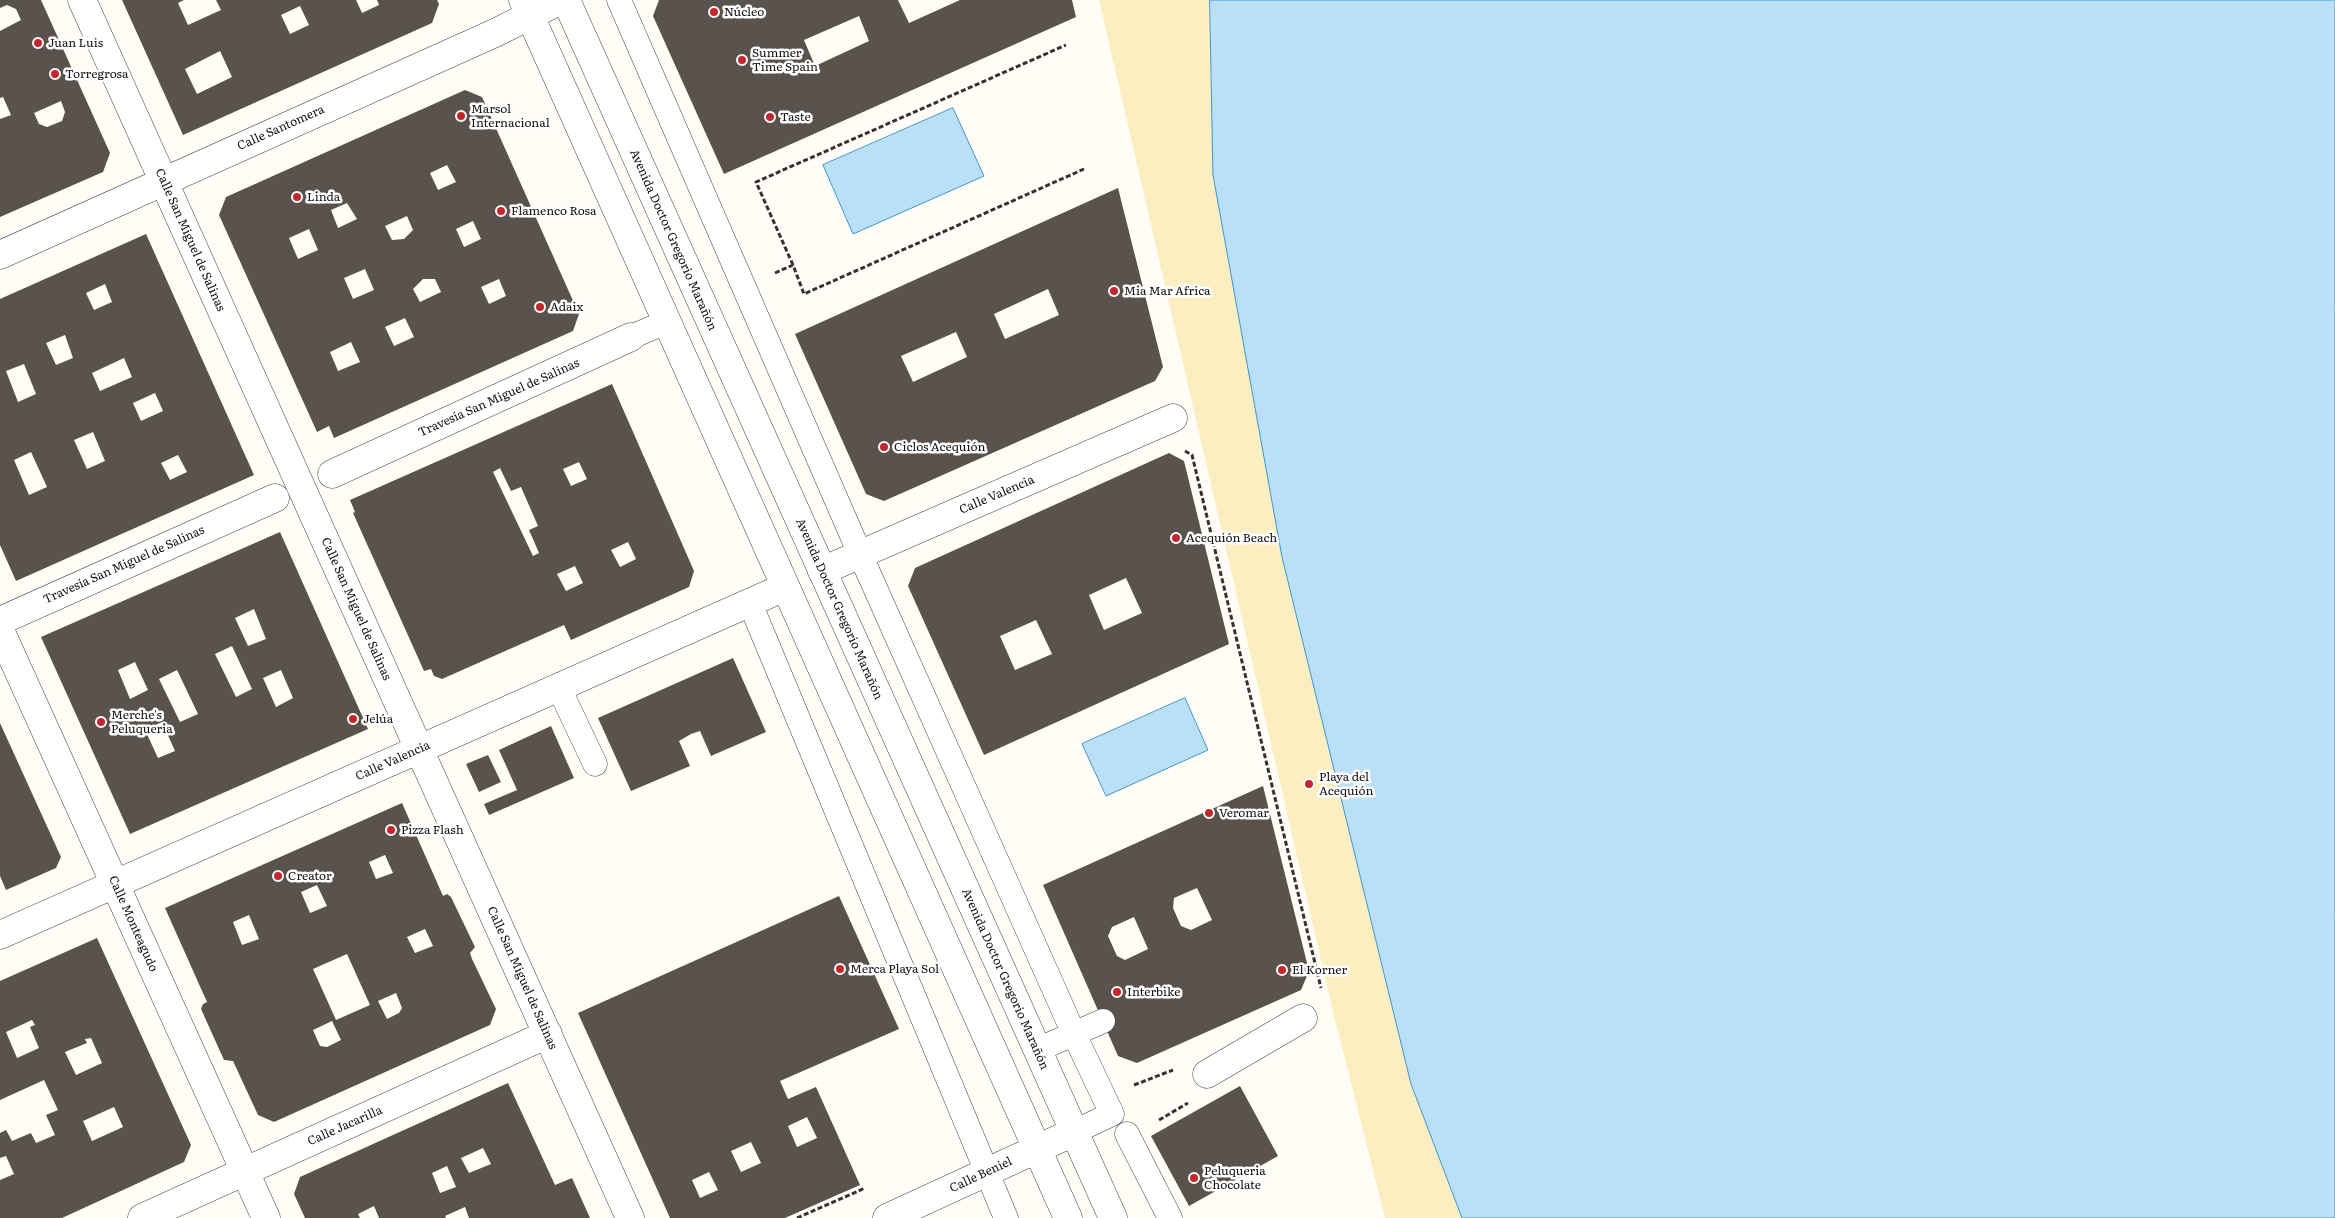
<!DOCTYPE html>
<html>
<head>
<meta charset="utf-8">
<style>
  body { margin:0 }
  canvas { display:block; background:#fffdf5 }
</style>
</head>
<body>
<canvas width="2335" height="1218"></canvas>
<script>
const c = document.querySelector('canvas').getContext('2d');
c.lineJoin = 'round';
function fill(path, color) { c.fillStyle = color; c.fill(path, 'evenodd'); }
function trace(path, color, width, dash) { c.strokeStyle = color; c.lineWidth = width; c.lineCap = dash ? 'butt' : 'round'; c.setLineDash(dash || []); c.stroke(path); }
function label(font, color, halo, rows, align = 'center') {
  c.font = font + ' Literata,serif'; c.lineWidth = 5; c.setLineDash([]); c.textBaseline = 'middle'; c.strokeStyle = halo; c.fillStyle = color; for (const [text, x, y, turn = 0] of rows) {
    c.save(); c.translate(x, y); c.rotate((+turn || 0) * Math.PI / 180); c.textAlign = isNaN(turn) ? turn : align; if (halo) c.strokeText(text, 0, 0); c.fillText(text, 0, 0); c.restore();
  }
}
fill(new Path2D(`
  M1099,0h111l3,175 198,909 51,134h-77l-52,-206z`), '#fbeec1');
const water = new Path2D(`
  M1210,0h1125v1218h-873l-51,-134 -129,-527 -69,-382z
  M953,108l31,68 -131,58 -30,-69z
  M1185,698l23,52 -102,46 -24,-52z`);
fill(water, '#b9e0f7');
trace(water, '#3f96cf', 1);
fill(new Path2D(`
  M0,0h41l69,153 -7,19 -103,45v-98l11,-4 -8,-18 -3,1v-67l21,-11 -5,-11 -9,-4 -7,3zM61,101l4,11 -3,9 -15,6 -8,-3 -5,-11z
  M122,0h62l-6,3 10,22 33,-15 -5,-10h140l6,13 17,-8 -2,-5h60l2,4 -7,19 -249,112zM300,6l9,19 -19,9 -9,-19zM220,51l12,26 -35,17 -12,-25z
  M659,0h239l11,23 51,-23h112l4,17 -352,157 -71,-158zM859,16l10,25 -54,25 -11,-26z
  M465,90l17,7 97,217 -6,17 -239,107 -5,-12 -12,6 -98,-217 7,-18zM447,165l9,17 -18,8 -8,-17zM347,203l10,16 -19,9 -7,-18zM407,216l6,14 -9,9 -12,1 -7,-14zM473,221l8,18 -17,8 -8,-18zM309,229l9,21 -20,9 -9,-21zM365,269l9,21 -21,9 -9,-21zM423,279h12l6,13 -21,10 -7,-13zM499,279l7,17 -17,8 -8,-17zM405,318l9,19 -20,9 -9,-19zM351,342l9,20 -22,9 -8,-19z
  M1118,188l45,179 -8,14 -271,120 -18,-7 -71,-160zM1048,289l11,26 -54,24 -11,-25zM956,332l11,25 -54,25 -12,-26z
  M146,234l108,241 -238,106 -16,-36v-246zM105,284l7,18 -18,8 -8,-17zM65,335l8,23 -17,7 -10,-22zM124,358l8,19 -32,14 -8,-18zM24,364l12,30 -18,8 -12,-31zM155,393l8,18 -22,10 -8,-18zM93,432l12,29 -18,8 -13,-29zM31,452l16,35 -18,8 -15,-35zM178,455l9,17 -17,8 -9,-17z
  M612,384l82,187 -5,16 -118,53 -7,-15 -122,54 -8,-3 -3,-7 -7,2 -71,-158 2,-1 -5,-12zM579,462l8,17 -16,7 -8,-17zM500,468l11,23 10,-4 17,39 -9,4 10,23 -6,3 -40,-84zM628,542l8,17 -16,8 -9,-17zM575,566l8,17 -17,8 -9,-17z
  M1169,453l15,8 45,183 -245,111 -76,-169 7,-18zM1126,578l16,35 -38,17 -15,-35zM1036,620l16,34 -37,16 -15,-34z
  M280,532l88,197 -238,105 -89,-197zM254,609l12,30 -18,7 -13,-28zM232,646l20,43 -16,8 -21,-43zM135,662l13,28 -18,9 -12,-29zM177,670l21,44 -18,8 -21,-43zM281,670l12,28 -17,9 -13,-29zM162,722l13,29 -17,7 -13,-28z
  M733,658l33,74 -55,24 -11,-25 -9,3 -12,7 11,25 -59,25 -33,-73z
  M0,723l61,134 -5,11 -50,22 -6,-14z
  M551,726l23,52 -85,37 -5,-11 33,-14 -18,-40z
  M488,755l13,27 -22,10 -13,-28z
  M1263,786l46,185 -8,19 -164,73 -19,-7 -75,-171zM1197,888l15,32 -21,10 -10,-4 -8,-18 1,-10zM1134,917l14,32 -23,11 -8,-4 -9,-20 4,-9z
  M402,803l41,93 4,-2 4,3 24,50 -5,6 2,6 24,50 -6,16 -216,97 -16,-7 -25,-54 -9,-1 -23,-51 2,-5 4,-2 -42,-94zM385,855l8,18 -17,6 -7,-17zM317,885l10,21 -17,7 -9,-21zM249,915l10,24 -17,6 -9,-23zM425,929l8,17 -18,7 -8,-16zM347,954l23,51 -34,15 -23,-51zM396,993l6,15 -3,5 -12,6 -9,-18zM332,1021l9,19 -14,7 -7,-1 -7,-16z
  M839,896l60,133 -119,52 8,18 28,-12 44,98 -75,33h-115l-92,-205zM807,1117l10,21 -20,9 -9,-21zM751,1142l10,21 -20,9 -10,-21zM709,1172l9,18 -18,8 -8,-18z
  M97,938l94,207 -7,17 -122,56h-62v-38l14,-6 -8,-18 -6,2v-25l6,-3 6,11 19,-8 5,10 19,-8 -9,-20 12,-5 -14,-30 -44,20v-119zM32,1020l3,5 -5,2 9,21 -22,10 -11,-26zM91,1038l11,25 -26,12 -11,-23 22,-9 -2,-4zM114,1107l9,20 -31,14 -9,-20z
  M508,1083l47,102 17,-7 18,40h-121l-4,-11 -20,9 1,2h-67l-5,-12 -16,8 2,4h-55l-11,-24 6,-17zM483,1148l8,16 -22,9 -8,-15zM447,1166l9,21 -16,6 -8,-20z
  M1240,1086l38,70 -89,50 -38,-70z`), '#5a524d');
const service = new Path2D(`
  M619,0l241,554 214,480 38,80 -38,18
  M631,337l35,-15
  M750,603l256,615
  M559,688l36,76
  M1037,1050l66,-29
  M1127,1134l43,84`);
const pedestrian = new Path2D(`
  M332,474l299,-137
  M0,621l275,-123
  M1207,1074l96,-56`);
const minor = new Path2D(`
  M82,0l548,1218
  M0,255l495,-222 66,-33
  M822,571l351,-153
  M0,630l266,588
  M0,935l785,-348
  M142,1218l406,-184
  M887,1218l187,-86`);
const tertiary = new Path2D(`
  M523,0l545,1218
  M566,0l547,1218`);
trace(service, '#444', 25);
trace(pedestrian, '#444', 29);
trace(minor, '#444', 29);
trace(tertiary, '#444', 29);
trace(new Path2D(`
  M793,265l-37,-83 310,-137
  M775,273l18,-8 11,29 280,-125
  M1185,451l7,4 129,533
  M1134,1085l39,-15
  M1159,1120l29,-17
  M797,1218l68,-30`), '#333', 3, [5, 2.5]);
trace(service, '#fff', 24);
trace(pedestrian, '#fff', 28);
trace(minor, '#fff', 28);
trace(tertiary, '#fff', 28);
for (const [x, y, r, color] of [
  [714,12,5,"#c4262e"],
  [38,43,5,"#c4262e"],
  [742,60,5,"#c4262e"],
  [55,74,5,"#c4262e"],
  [461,116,5,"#c4262e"],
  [770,117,5,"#c4262e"],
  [297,197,5,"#c4262e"],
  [501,211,5,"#c4262e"],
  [1114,291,5,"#c4262e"],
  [540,307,5,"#c4262e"],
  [884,447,5,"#c4262e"],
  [1176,538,5,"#c4262e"],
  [353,719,5,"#c4262e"],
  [101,722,5,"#c4262e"],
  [1309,784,5,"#c4262e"],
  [1209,813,5,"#c4262e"],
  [391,830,5,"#c4262e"],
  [278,876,5,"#c4262e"],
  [840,969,5,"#c4262e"],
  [1282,970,5,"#c4262e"],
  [1117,992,5,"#c4262e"],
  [1194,1178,5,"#c4262e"]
]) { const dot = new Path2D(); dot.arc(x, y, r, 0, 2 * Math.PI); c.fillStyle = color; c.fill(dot); trace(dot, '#fff', 2); }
label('12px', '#111', '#fff', [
  ["Núcleo",724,12],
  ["Juan Luis",48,43],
  ["Summer",752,53],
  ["Time Spain",752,67],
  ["Torregrosa",65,74],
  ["Marsol",471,109],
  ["Internacional",471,123],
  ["Taste",780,117],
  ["Linda",307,197],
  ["Flamenco Rosa",511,211],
  ["Mia Mar Africa",1124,291],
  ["Adaix",550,307],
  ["Ciclos Acequión",894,447],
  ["Acequión Beach",1186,538],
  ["Merche's",111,715],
  ["Peluqueria",111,729],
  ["Jelúa",363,719],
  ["Playa del",1319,777],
  ["Acequión",1319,791],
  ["Veromar",1219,813],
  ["Pizza Flash",401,830],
  ["Creator",288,876],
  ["Merca Playa Sol",850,969],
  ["El Korner",1292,970],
  ["Interbike",1127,992],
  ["Peluqueria",1204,1171],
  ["Chocolate",1204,1185]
], 'left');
label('12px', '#111', '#fff', [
  ["Calle Santomera",281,128,-24],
  ["Calle San Miguel de Salinas",190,240,66],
  ["Avenida Doctor Gregorio Marañón",673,240,66],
  ["Travesía San Miguel de Salinas",499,398,-24],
  ["Calle Valencia",997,495,-23],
  ["Travesía San Miguel de Salinas",124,565,-24],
  ["Calle San Miguel de Salinas",356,609,66],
  ["Avenida Doctor Gregorio Marañón",839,609,66],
  ["Calle Valencia",393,761,-24],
  ["Calle Monteagudo",133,924,66],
  ["Calle San Miguel de Salinas",522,978,66],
  ["Avenida Doctor Gregorio Marañón",1005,979,66],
  ["Calle Jacarilla",345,1126,-24],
  ["Calle Beniel",981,1175,-25]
]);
</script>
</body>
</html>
